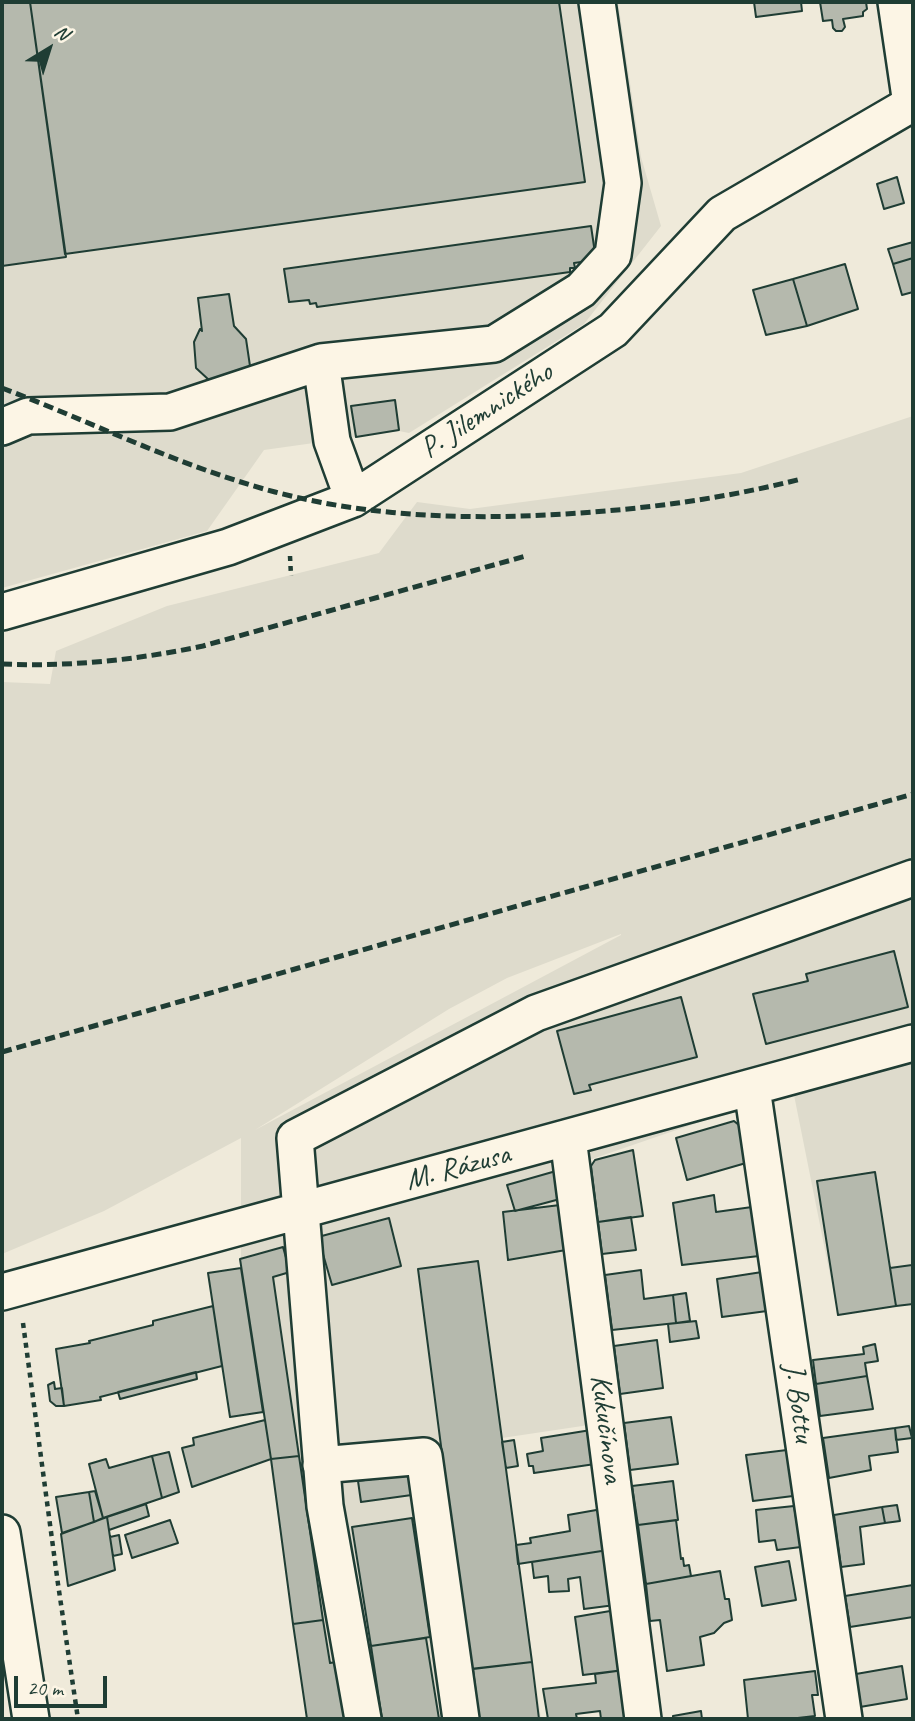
<!DOCTYPE html>
<html>
<head>
<meta charset="utf-8">
<style>
  body { margin:0 }
  #map { position:relative; width:915px; height:1721px; overflow:hidden; background:#efeada; font-family:Caveat,sans-serif }
  canvas { display:block }
  .frame { position:absolute; inset:0; border:4px solid #1f3d34; pointer-events:none }
  .north { position:absolute; left:14px; top:14px; width:70px; height:70px; -webkit-text-stroke:5px #fcf5e5; paint-order:stroke; rotate:38deg; font-size:19px; font-weight:700; line-height:28px; text-align:center; color:#1f3d34 }
  .north::after { content:''; display:block; margin:auto; width:24px; height:32px; background:#1f3d34; clip-path:polygon(50% 0,100% 100%,50% 72%,0 100%) }
  .scale { position:absolute; left:14px; top:1676px; width:93px; height:32px; box-sizing:border-box; border:4px solid #1f3d34; border-top:0; padding-left:9px; font-size:21px; line-height:24px; white-space:nowrap; color:#1f3d34; -webkit-text-stroke:5px #fcf5e5; paint-order:stroke }
</style>
</head>
<body>
<div id="map">
<canvas width="915" height="1721"></canvas>
<div class="frame"></div>
<div class="north">N</div>
<div class="scale">20 m</div>
</div>
<script>
const c = document.querySelector('canvas').getContext('2d');
c.lineJoin = 'round';
function fill(path, color) { c.fillStyle = color; c.fill(path, 'evenodd'); }
function trace(path, color, width, dash) { c.strokeStyle = color; c.lineWidth = width; c.lineCap = dash ? 'butt' : 'round'; c.setLineDash(dash || []); c.stroke(path); }
function label(font, color, halo, rows, align = 'center') {
  c.font = font + ' Caveat,sans-serif'; c.lineWidth = 6; c.setLineDash([]); c.textBaseline = 'middle'; c.strokeStyle = halo; c.fillStyle = color; for (const [text, x, y, turn = 0] of rows) {
    c.save(); c.translate(x, y); c.rotate((+turn || 0) * Math.PI / 180); c.textAlign = isNaN(turn) ? turn : align; if (halo) c.strokeText(text, 0, 0); c.fillText(text, 0, 0); c.restore();
  }
}
fill(new Path2D(`
  M2,2h616l23,155 20,69 -77,98 -175,109 -10,-2 -135,19 -57,81 -205,57z
  M913,416v888l-75,11 -45,-225 -236,81 32,254 -87,13 39,281h-233l-67,-451v-130l-137,73 -102,43v-572l48,2 6,-33 111,-45 212,-53 38,-51 53,7 271,-36zM621,934v1l-366,195 194,-121 58,-31z`), '#dedbcc');
const building = new Path2D(`
  M2,2h28l36,255 -64,9z
  M30,2h529l26,180 -520,72z
  M754,2h47l1,9 -46,6z
  M820,2h46l1,7 -4,3v4l-20,3 2,8 -3,4h-6l-3,-3 -1,-8 -9,1z
  M897,177l7,26 -20,6 -7,-25z
  M591,226l5,34 -22,3 1,5h-5v4l-253,35 -1,-4 -6,1 -1,-4 -20,2 -5,-33z
  M913,242v16l-20,6 -5,-15z
  M913,258v34l-11,3 -9,-31z
  M845,264l13,45 -51,17 -14,-47z
  M793,279l14,47 -41,9 -13,-45z
  M229,294l5,32 12,13 4,27 -10,13 -31,1 -13,-12 -2,-26 6,-13 2,2 -4,-33z
  M395,400l4,30 -43,7 -5,-31z
  M894,951l14,56 -142,37 -13,-50 55,-13 -2,-7z
  M681,997l16,60 -108,28 2,5 -17,4 -17,-63z
  M734,1121l6,5 6,37 -59,17 -11,-42z
  M633,1150l10,66 -45,6 -7,-56 4,-6z
  M556,1171l4,28 -45,12 -8,-26z
  M875,1172l21,134 -58,9 -21,-134z
  M714,1195l2,17 36,-5 7,49 -77,9 -9,-62z
  M560,1205l6,45 -58,10 -5,-48z
  M631,1217l5,33 -34,4 -4,-32z
  M389,1218l12,48 -69,19 -14,-48z
  M283,1247l7,25 -17,5 26,179 -28,3 -31,-200z
  M913,1259v45l-17,2 -6,-38 22,-3z
  M478,1261l54,401 -62,7 -52,-400z
  M241,1268l22,144 -33,5 -22,-144z
  M641,1270l3,29 29,-4 3,28 -64,7 -7,-55z
  M762,1272l5,39 -45,6 -5,-38z
  M686,1293l4,28 -14,2 -3,-28z
  M213,1306l9,60 -122,31 1,3 -37,6 -8,-57 34,-6 -1,-2 64,-16v-4z
  M696,1321l3,17 -29,4 -2,-18z
  M657,1340l6,48 -43,6 -6,-48z
  M875,1344l3,17 -13,2 2,13 -51,8 -3,-24 51,-6 -1,-7z
  M196,1372l1,7 -77,20 -2,-7z
  M867,1376l6,33 -53,7 -4,-32z
  M54,1382l1,7 7,-1 2,18h-8l-6,-5 -2,-16z
  M671,1417l7,47 -48,6 -6,-47z
  M265,1420l6,39 -79,28 -10,-39 12,-3 -1,-7z
  M909,1426l3,12 -16,2 -1,-12z
  M895,1428l3,24 -29,4 2,14 -42,8 -6,-40z
  M591,1430l4,34 -61,9 -1,-7h-4l-2,-12 16,-3 -2,-13z
  M514,1440l4,26 -12,2 -4,-26z
  M787,1450l6,46 -40,5 -7,-46z
  M169,1452l10,40 -17,6 -10,-42z
  M152,1456l10,42 -59,20 -14,-54 17,-5 3,9z
  M299,1456l24,164 -30,4 -22,-165z
  M416,1473l3,21 -58,8 -3,-21z
  M673,1481l5,39 -40,5 -6,-39z
  M95,1491l8,27 -9,4 -5,-30z
  M89,1492l5,30 -32,11 -6,-36z
  M146,1504l3,12 -40,14 -2,-13z
  M897,1505l3,16 -15,2 -3,-16z
  M794,1506l7,41 -24,3 -2,-10 -16,2 -3,-32z
  M882,1507l3,16 -25,4 4,37 -23,3 -7,-52z
  M602,1509l6,41 -90,14 -2,-19 15,-2 -1,-5 40,-7 -2,-16z
  M107,1517l8,53 -47,16 -7,-52z
  M412,1518l18,119 -59,9 -19,-119z
  M170,1520l8,23 -46,15 -7,-23z
  M676,1520l5,39 2,-1 1,8 5,-1 2,11 -45,8 -8,-59z
  M119,1535l3,19 -9,2 -3,-19z
  M608,1550l7,55 -31,4 -4,-32 -12,2 1,12 -20,1 -1,-16 -14,2 -2,-16z
  M789,1561l7,39 -34,6 -7,-39z
  M720,1571l5,28h4l3,21 -8,3 -10,10 -14,4 4,28 -37,6 -7,-51 -10,1 -4,-37z
  M913,1585v32l-63,10 -5,-31z
  M616,1610v2h-4l12,58 -41,5 -8,-58z
  M323,1620l7,43 12,-2 7,58h-42l-14,-95z
  M426,1638l13,81h-57l-11,-73z
  M532,1662l7,57h-60l-6,-50z
  M902,1666l5,33 -47,8 -4,-33z
  M624,1670l7,49h-30l-1,-8 -24,3 1,5h-29l-5,-30 53,-6 -1,-9z
  M815,1671l3,24h-6l3,21 -26,3h-41l-4,-39z
  M701,1711l1,8h-29v-3z`);
fill(building, '#b5b9ad');
trace(building, '#1f3d34', 2);
const minor = new Path2D(`
  M896,2l15,102
  M2,427l26,-11 142,-4 151,-50
  M353,499l-21,-58 -11,-79 173,-18 87,-54 32,-35 10,-72 -26,-181
  M2,612l226,-65 125,-48 260,-169 109,-116 191,-111
  M752,1088l92,631
  M568,1138l75,581
  M2,1292l911,-249
  M321,1465l103,-9 37,263
  M2,1533l29,186
  M363,1719l-38,-213 -30,-368 241,-125 377,-135`);
trace(minor, '#1f3d34', 40);
trace(new Path2D(`
  M290,556l1,20
  M23,1323l35,261 20,135`), '#1f3d34', 4.5, [5, 5]);
trace(minor, '#fcf5e5', 35);
trace(new Path2D(`
  M2,388c90,34 179,79 273,104 95,25 192,28 290,22 80,-5 158,-15 236,-35
  M2,664c68,3 134,-4 201,-18l323,-90
  M2,1052l911,-258`), '#1f3d34', 5, [10, 5]);
label('30px', '#1f3d34', '#fcf5e5', [
  ["P. Jilemnického",487,411,-33],
  ["M. Rázusa",458,1168,-15],
  ["J. Bottu",798,1403,82],
  ["Kukučínova",606,1429,83]
]);
</script>
</body>
</html>
